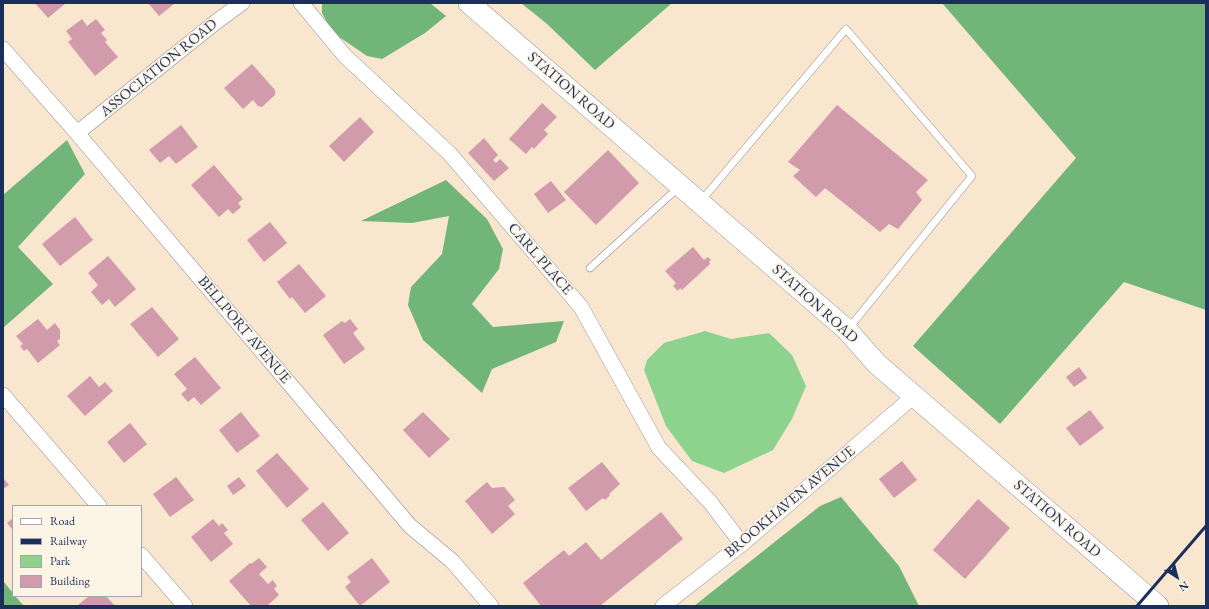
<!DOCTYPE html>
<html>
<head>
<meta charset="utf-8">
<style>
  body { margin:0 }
  #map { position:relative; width:1209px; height:609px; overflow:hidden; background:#f8e6cf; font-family:"EB Garamond",serif }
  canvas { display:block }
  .frame { position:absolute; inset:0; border:4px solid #1b2f5e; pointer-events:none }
  .legend { position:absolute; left:12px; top:505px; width:130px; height:92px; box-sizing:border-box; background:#fcf5e5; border:1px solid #a2a6af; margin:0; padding:5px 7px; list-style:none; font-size:12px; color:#1b2f5e }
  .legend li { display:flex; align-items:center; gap:8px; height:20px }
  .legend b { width:20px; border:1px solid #a2a6af }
  .north { position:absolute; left:1157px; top:557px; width:40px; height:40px; -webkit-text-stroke:3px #fcf5e5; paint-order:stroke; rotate:144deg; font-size:11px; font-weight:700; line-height:16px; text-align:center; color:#1b2f5e }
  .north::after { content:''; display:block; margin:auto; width:14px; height:18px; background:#1b2f5e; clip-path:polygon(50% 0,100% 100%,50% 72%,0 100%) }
</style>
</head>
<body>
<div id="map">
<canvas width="1209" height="609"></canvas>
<div class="frame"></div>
<ul class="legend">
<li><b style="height:5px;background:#fff"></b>Road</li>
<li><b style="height:5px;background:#1b2f5e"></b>Railway</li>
<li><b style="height:11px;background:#8dd38d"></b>Park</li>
<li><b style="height:11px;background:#d19bab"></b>Building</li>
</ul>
<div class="north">N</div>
</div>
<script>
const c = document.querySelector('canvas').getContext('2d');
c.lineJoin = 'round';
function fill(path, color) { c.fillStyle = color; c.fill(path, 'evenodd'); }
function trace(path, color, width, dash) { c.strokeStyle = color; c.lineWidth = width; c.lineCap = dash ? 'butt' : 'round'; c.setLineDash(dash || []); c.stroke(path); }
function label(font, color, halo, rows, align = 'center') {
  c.font = font + ' "EB Garamond",serif'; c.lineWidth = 3.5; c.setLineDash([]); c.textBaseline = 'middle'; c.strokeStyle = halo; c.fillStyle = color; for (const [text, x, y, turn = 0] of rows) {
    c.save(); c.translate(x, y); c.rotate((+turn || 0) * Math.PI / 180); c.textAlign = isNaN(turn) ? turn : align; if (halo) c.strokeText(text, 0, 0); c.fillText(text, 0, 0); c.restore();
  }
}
fill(new Path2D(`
  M705,331l26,8 38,-6 23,22 14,31 -14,33 -19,31 -49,23 -32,-12 -26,-35 -22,-56 3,-10 17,-17z`), '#8dd38d');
fill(new Path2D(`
  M322,3h108l16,13 -21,17 -43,26 -15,-3 -35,-24 -10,-19z
  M521,3h151l-77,67 -48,-46z
  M942,3h264v307l-82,-28 -124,142 -87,-78 163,-188z
  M67,140l18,34 -67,73 35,37 -50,44v-133z
  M446,180l41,39 16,30 -4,20 -27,35 21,23 71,-6 -8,21 -64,27 -10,24 -59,-53 -15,-35 3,-18 31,-33 7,-38 -37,7 -51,-2z
  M841,497l58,69 20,40h-225l126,-100z
  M3,581l10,12v3h2l9,10h-21z`), '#72b578');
fill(new Path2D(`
  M35,3h31l-18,15z
  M148,3h27l-16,13z
  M82,19l5,7 9,-7 9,11 -4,3 6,7 -2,2 13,15 -23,19 -27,-34 4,-3 -6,-8z
  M252,64l23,26v5l-13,12 -4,-1 -5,-6 -10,9 -19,-21z
  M542,103l15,14 -13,13 4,4 -14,15 -2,-2 -6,7 -17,-15z
  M837,105l91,75 -12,12 6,8 -24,29 -9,-5 -9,8 -55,-44 -9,9 -23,-21 7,-6 -12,-8z
  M360,117l14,15 -30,30 -15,-16z
  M181,125l17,22 -22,17 -7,-8 -9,7 -11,-13z
  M484,138l14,17 -5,5 3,3 4,-4 9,9 -15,13 -26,-28z
  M608,150l31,33 -43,42 -32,-33z
  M214,165l29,34 -5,4 3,4 -8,7 -5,-5 -9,8 -28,-32z
  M551,181l15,19 -18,13 -14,-19z
  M75,217l18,23 -33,26 -18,-22z
  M270,222l17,21 -23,19 -17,-22z
  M693,247l11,13 4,-3 3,3 -2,2 1,2 -28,26 -2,-2 -2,3 -5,-5 3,-3 -11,-12z
  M108,256l28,33 -21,18 -6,-8 -7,6 -11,-13 7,-7 -10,-12z
  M299,264l27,32 -21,17 -13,-16 -2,2 -13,-17z
  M152,307l27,32 -21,18 -28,-33z
  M38,319l9,11 8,-7 5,7v9l-3,2 3,4 -22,18 -11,-14 -3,2 -4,-5 3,-2 -7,-8z
  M350,319l8,10 -5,4 12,16 -21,15 -21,-29 19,-14 3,2z
  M195,357l26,31 -20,17 -7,-8 -6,5 -7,-8 6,-5 -13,-15z
  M1079,367l8,11 -13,9 -8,-10z
  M90,376l9,11 6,-5 8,9 -28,25 -18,-20z
  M1090,410l14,18 -24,18 -14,-18z
  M241,412l19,24 -23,17 -18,-23z
  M423,412l27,27 -21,19 -26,-28z
  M130,423l17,21 -23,19 -17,-21z
  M277,453l32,36 -22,19 -31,-37z
  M902,461l15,19 -23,18 -15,-19z
  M602,462l18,22 -11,10 1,1 -5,5 -2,-2 -17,13 -18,-23z
  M176,477l18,23 -24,17 -17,-23z
  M239,477l7,9 -13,9 -6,-9z
  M3,478l6,7 -6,4z
  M487,482l5,6 12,-1 11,13 -7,6 7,8 -23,20 -27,-33z
  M978,499l32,29 -45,51 -32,-29z
  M323,502l26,31 -21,18 -27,-31z
  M661,512l22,27 -83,67h-59l-18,-23 41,-33 5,6 17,-14 15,18z
  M13,518v12l-6,-7z
  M213,519l6,7 3,-3 6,7 -4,3 9,11 -22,18 -20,-25z
  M259,558l8,9 -8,7 9,10 5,-4 4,6 -3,3 5,6 -12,11h-16l-22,-25 21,-18 1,1z
  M372,558l18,24 -30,24 -15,-19 6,-5 -4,-5z
  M89,596h17l9,10h-36l-1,-1z`), '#d19bab');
const lane = new Path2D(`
  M701,201l145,-172 126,147 -123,152
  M590,268l89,-81`);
const street = new Path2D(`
  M301,3l44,53 105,98 131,153 78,141 51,54 32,42
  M3,49l74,84 333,393 42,35 39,45
  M77,133l139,-111 26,-19
  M3,395l96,111
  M141,555l44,51
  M663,606l79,-62 172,-148`);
const secondary = new Path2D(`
  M469,3l378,327 30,34 281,242`);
trace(lane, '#8a8a96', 8);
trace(street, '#8a8a96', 16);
trace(secondary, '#8a8a96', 22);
trace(lane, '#fff', 7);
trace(street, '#fff', 15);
trace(secondary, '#fff', 21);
trace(new Path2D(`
  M1137,606l69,-80`), '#1b2f5e', 3);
label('15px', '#1b2f5e', '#fcf5e5', [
  ["ASSOCIATION ROAD",159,68,-39],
  ["STATION ROAD",571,91,41],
  ["CARL PLACE",540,259,49],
  ["STATION ROAD",815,304,42],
  ["BELLPORT AVENUE",244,330,50],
  ["BROOKHAVEN AVENUE",790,502,-40],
  ["STATION ROAD",1057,519,41]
]);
</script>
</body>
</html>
